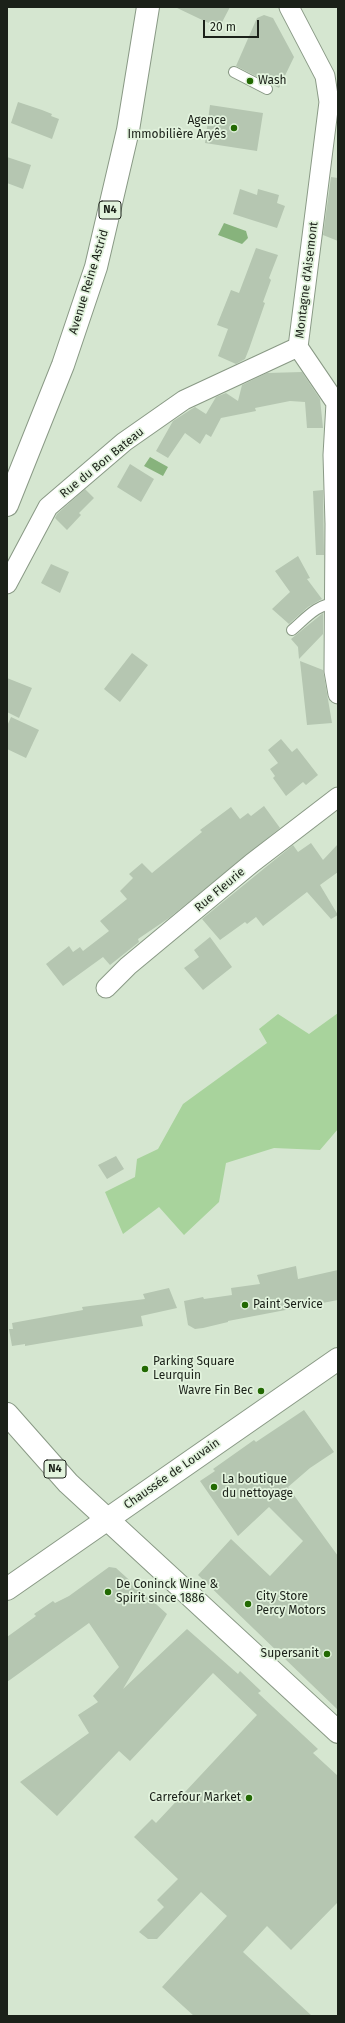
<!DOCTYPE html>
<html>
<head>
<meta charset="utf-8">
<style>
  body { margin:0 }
  #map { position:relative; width:345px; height:2023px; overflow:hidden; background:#d5e6d0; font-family:"Fira Sans",sans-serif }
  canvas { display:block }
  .frame { position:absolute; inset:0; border:8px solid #1b2119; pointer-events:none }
  .scale { position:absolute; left:203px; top:20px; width:56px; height:18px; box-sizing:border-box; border:2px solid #1b2119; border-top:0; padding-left:5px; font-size:12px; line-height:14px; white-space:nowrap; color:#1b2119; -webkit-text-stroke:3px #e2f3dd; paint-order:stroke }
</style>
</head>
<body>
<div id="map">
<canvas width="345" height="2023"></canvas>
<div class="frame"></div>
<div class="scale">20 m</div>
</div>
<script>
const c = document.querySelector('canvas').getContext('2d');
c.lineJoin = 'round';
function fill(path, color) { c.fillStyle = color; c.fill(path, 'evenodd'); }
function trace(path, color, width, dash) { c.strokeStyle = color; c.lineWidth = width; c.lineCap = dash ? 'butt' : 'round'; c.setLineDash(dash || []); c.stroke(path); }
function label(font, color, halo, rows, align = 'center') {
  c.font = font + ' "Fira Sans",sans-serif'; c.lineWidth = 3.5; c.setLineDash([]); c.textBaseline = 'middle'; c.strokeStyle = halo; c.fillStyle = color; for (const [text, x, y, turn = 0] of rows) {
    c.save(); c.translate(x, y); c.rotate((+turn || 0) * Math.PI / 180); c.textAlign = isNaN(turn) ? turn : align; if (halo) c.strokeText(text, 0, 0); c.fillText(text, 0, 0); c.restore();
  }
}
fill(new Path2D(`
  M338,1013v116l-18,21 -46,-2 -48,15 -7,39 -35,33 -25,-28 -36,27 -18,-42 30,-15 2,-18 21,-10 25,-45 84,-61 -8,-14 19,-15 31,20z`), '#a8d39c');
fill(new Path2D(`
  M224,223l22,8 2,7 -6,6 -24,-9z
  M150,457l18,10 -5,9 -19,-10z`), '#87b37c');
fill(new Path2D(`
  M175,7h55l-11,21z
  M264,15l9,3 21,39 -15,31 -43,-22 21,-48z
  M18,102l24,8 10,4 -1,2 8,3 -7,20 -41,-16z
  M210,105l53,8 -6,38 -52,-8z
  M7,157l24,8 -8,24 -16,-6z
  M331,177l7,1v63l-15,-6z
  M240,189l17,6 1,-6 21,6 -2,8 8,3 -8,22 -44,-14z
  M256,248l22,7 -9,23 2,2 -8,22 2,1 -16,46 -4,10 -9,5 -18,-8 10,-27 -11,-4 14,-35 8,3z
  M302,372l18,27 3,29h-16l-2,-26 -15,-1 -35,7 1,3 -35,7 -10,19 -5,-3 -6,10 -15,-11 -17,25 -12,-7 17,-30 17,-11 5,-3 11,7 10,-17 10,-4 12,8 4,-16 25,-12z
  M130,464l24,15 -13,23 -24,-15z
  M85,489l9,9 -15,15 2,2 -14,15 -12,-12 2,-4z
  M323,490l1,65h-8l-3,-64z
  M298,556l12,22 -3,1 15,20 -14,8 -19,17 -17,-15 18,-17 -15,-21z
  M51,564l18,8 -9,21 -19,-10z
  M323,613v21l-24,25 -1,-12 -7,-8z
  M132,653l16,12 -28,37 -16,-13z
  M300,661l23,9 9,53 -25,2z
  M7,678l25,10 -13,30 -12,-6z
  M11,717l28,13 -13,28 -19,-9v-23z
  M281,739l11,13 5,-4 21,27 -12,10 -3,-3 -17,14 -13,-18 2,-2 -5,-7 8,-6 -10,-13z
  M264,806l16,22 -111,90 -31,21 1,3 -29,23 -7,-8 -40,29 -17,-22 23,-18 4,6 7,-5 3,4 26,-20 -9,-10 27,-22 -7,-8 13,-13 -4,-4 13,-11 10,10 50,-41 -2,-2 31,-23 9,12 8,-6 3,3z
  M311,843l12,17 15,-16v28l-18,13 18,30 -7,4 -24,-27 -44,34 -7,-9 -9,7 -2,-2 -25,18 -18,-21 91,-74 5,7z
  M210,937l22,30 -29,23 -19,-22 15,-11 -5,-7z
  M116,1156l8,13 -17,10 -9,-14z
  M296,1266l2,13 40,-9v30l-110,21v1l-25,6 -8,1 -7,-4 -4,-24 19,-4 1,2 28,-4 -1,-7 29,-4 -3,-9z
  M169,1288l8,20 -36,8 2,10 -118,20v-2l-13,2 -3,-17h4l-1,-6 71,-13 -1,-3 63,-8 -2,-5z
  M304,1410l30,42 -24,16 -22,19 50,69v154l-140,-135 33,-36 39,37 33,-35 -34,-34 -31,29 -38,-55 15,-10 -2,-2 41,-29 2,2z
  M109,1567l7,1 51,46 -44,75 64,-60 51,45 2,-3 21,20 -3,2 60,56 -5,4 25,23v126l-47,48 -24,-24 -24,26 69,64h-118l-32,-29 65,-71 -26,-24 -44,47h-9l-9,-7 25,-25 -7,-7 21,-21 -44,-42 18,-18 4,4 101,-108 -44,-42 -83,88 -11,-10 -62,65 -37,-34 69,-49 -11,-18 20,-13 -5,-6 26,-29 -30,-44 -82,59v-45l29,-21 -2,-2 19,-13 2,2 14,-7z`), '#b5c6b1');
const service = new Path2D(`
  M234,72l33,17
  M292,630c14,-12 25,-26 44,-27`);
const minor = new Path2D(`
  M289,7l36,69 4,26 -31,245 38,56 -3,52 2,69 -1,147 4,23
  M7,584l41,-77 76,-65 60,-42 114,-53
  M106,988l22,-22 124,-103 86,-66`);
const secondary = new Path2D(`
  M7,1589l331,-230`);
const primary = new Path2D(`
  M7,505l56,-140 33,-98 32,-137 20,-123
  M7,1414l61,69 270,249`);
trace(service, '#899985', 12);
trace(minor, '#899985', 21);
trace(secondary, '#899985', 24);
trace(primary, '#899985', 24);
trace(service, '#fff', 10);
trace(minor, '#fff', 19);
trace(secondary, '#fff', 22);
trace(primary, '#fff', 22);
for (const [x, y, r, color] of [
  [250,81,4,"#226902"],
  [234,128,4,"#226902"],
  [245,1305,4,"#226902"],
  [145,1369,4,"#226902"],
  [261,1391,4,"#226902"],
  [214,1487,4,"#226902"],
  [108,1592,4,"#226902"],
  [248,1604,4,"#226902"],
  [327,1654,4,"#226902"],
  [249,1798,4,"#226902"]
]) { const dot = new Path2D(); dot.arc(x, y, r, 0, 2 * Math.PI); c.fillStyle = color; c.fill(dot); trace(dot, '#e2f3dd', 1.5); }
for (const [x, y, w] of [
  [110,210,22],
  [55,1469,22]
]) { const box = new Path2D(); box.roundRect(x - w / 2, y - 9, w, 18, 3); c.fillStyle = '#e2f3dd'; c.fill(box); trace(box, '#1b2119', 1); }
label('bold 11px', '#1b2119', null, [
  ["N4",110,210],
  ["N4",55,1469]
]);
label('12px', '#1b2119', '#e2f3dd', [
  ["Wash",258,81],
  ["Agence",226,121,"right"],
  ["Immobilière Aryês",226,135,"right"],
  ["Paint Service",253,1305],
  ["Parking Square",153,1362],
  ["Leurquin",153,1376],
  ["Wavre Fin Bec",253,1391,"right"],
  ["La boutique",222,1480],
  ["du nettoyage",222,1494],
  ["De Coninck Wine &",116,1585],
  ["Spirit since 1886",116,1599],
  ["City Store",256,1597],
  ["Percy Motors",256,1611],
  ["Supersanit",319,1654,"right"],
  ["Carrefour Market",241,1798,"right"]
], 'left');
label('12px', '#1b2119', '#e2f3dd', [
  ["Montagne d'Aisemont",307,280,-83],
  ["Avenue Reine Astrid",89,282,-73],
  ["Rue du Bon Bateau",102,463,-39],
  ["Rue Fleurie",220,890,-40],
  ["Chaussée de Louvain",172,1474,-35]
]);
</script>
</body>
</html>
